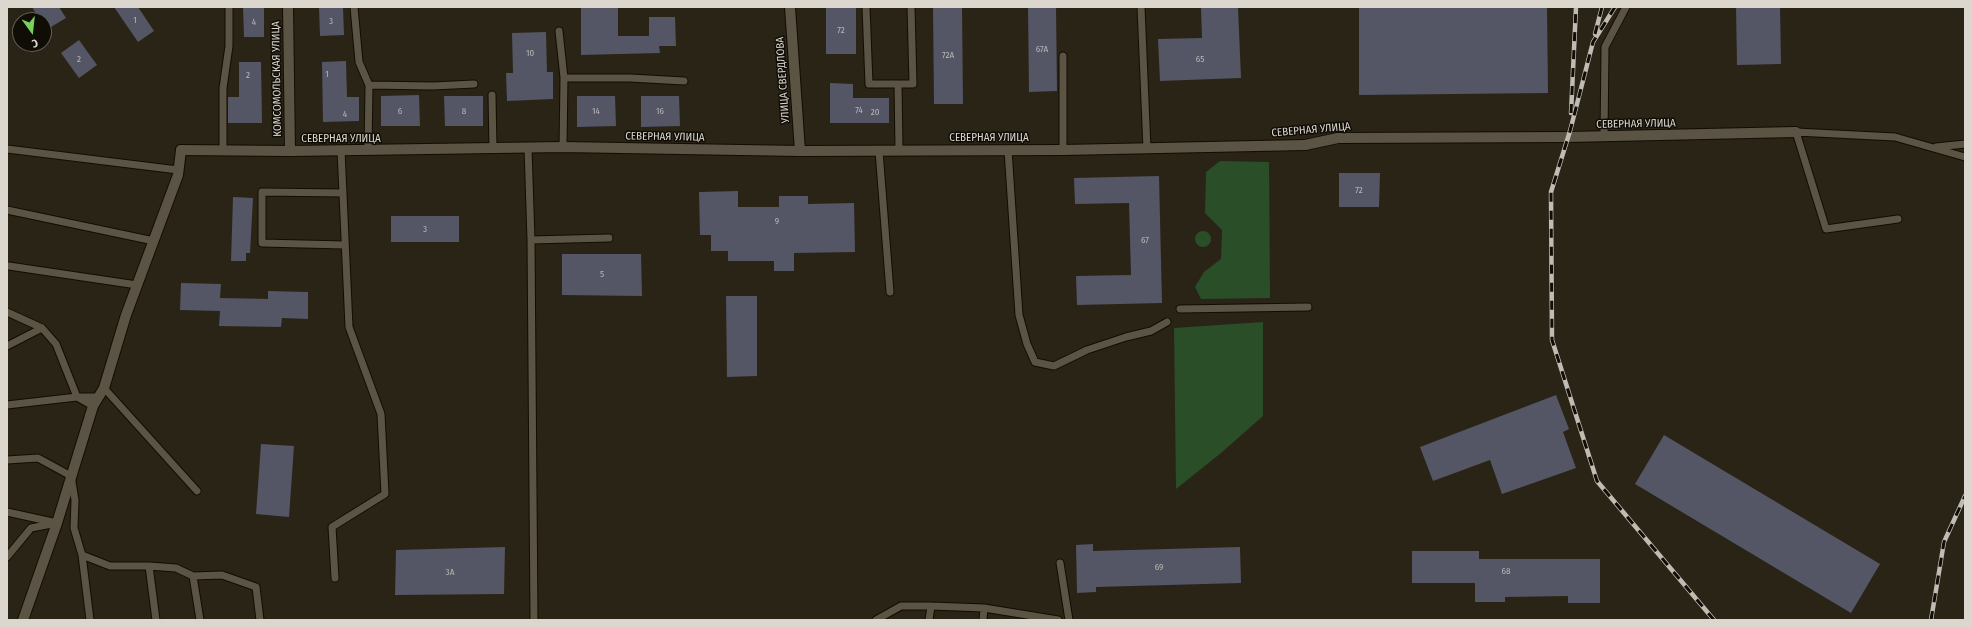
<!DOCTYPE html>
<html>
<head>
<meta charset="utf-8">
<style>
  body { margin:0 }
  #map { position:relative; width:1972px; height:627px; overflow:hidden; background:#2a2416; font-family:"Fira Sans Condensed",sans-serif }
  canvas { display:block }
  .frame { position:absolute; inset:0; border:8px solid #dbd7ce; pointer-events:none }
  .north { position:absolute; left:12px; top:12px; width:40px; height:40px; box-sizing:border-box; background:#100d07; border:1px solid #615e57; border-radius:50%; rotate:165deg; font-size:11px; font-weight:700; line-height:16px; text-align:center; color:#dbd7ce }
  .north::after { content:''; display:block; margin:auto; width:14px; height:18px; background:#78d158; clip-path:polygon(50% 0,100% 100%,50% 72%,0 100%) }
</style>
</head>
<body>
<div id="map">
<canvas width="1972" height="627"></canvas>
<div class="frame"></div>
<div class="north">С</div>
</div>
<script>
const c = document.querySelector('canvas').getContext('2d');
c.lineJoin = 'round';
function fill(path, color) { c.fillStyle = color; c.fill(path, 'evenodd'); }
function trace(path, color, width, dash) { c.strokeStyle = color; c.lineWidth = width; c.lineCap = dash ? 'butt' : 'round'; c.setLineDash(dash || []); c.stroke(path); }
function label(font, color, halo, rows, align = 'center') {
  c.font = font + ' "Fira Sans Condensed",sans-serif'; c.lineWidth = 3; c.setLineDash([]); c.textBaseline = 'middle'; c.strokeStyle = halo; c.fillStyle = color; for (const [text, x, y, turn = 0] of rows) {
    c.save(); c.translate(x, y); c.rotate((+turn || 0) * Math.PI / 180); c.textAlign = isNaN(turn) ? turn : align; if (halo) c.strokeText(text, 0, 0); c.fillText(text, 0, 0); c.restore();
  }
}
fill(new Path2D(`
  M1220,161l49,1 1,136 -69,1 -6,-12 9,-15 17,-13 1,-29 -17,-17 1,-41z
  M1195 239a8 8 0 1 1 16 0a8 8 0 1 1-16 0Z
  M1263,322v94l-42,37 -45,36 -2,-161z`), '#294e28');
fill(new Path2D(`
  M32,7h27l7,11 -20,12 -2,-10h-4z
  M114,7h24l16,24 -16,11z
  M243,7h21v30h-20z
  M319,7h24l1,28 -24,1z
  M581,7h37v29h31v-19h26l1,29h-17l1,7 -79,2z
  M826,7h30v47h-30z
  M933,7h29l1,97h-29z
  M1028,7h28l1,84 -28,1z
  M1201,7h37l3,71 -81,3 -2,-42 44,-1z
  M1359,7h188l1,86 -189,2z
  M1736,7h44l1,57 -44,1z
  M546,32l1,40h6v27l-46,2 -1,-28h7l-1,-40z
  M79,40l18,25 -18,13 -18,-25z
  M346,61l1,36h12v24l-36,1 -1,-60z
  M239,62h22l1,61h-34v-26h11z
  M830,83l23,1v14h36v25h-59z
  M419,95l1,31h-39v-30z
  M444,96h39v30h-38z
  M577,96h38l1,30 -39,1z
  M641,96h38l1,30 -39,1z
  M1339,173h41l-1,34h-40z
  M1159,176l3,127 -85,2 -1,-29 55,-1 -2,-72 -54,1 -1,-26z
  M738,191v16h41v-11h29v8l46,-1 1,49 -61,1v18h-20v-10h-46v-10h-17v-16h-11l-1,-43z
  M233,197l20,1 -3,55h-4v8h-15z
  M391,216h68v26h-68z
  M562,254h79l1,42 -80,-1z
  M181,283l40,1 -1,14 48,1v-8l40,1v27l-26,-1 -1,9 -62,-1 1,-15 -40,-1z
  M726,296h31v80l-30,1z
  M1556,395l13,34 -6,3 13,36 -74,26 -12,-34 -57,21 -13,-34z
  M1664,435l216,129 -29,49 -216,-129z
  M261,444l33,2 -5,71 -33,-3z
  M1093,544v7l147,-4 1,36 -145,4v5l-19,1 -1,-48z
  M505,547l-1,47 -109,1 1,-45z
  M1412,551h67v8h121v44h-32v-7l-63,1v5h-30v-19h-63z`), '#545565');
const service = new Path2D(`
  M354,7l5,55 10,23
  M866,7l3,77h29l1,66
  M1141,7l6,142
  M559,31l5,47 -1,69
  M564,78h66l54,3
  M898,84h15l-2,-77
  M492,95l1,54
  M1604,137l1,-90 21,-40
  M1936,147l29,-3
  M528,148l3,92 3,380
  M7,149l171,21
  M223,150v-62l6,-42v-39
  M1008,150l11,165 8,29 8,18 19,4 33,-16 39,-13 25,-6 16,-9
  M1063,150v-94
  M368,151l1,-66 64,1 41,-2
  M879,151l11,141
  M343,193l-81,-1v51l82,2
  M7,210l147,31
  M1898,219l-72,10 -30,-97 99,5 70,20
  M531,240l78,-2
  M9,266l128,19
  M1180,309l128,-2
  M7,312l35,16 14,16 21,53 16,9
  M7,346l35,-18
  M104,388l93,103
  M7,405l70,-8h21
  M7,460l31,-2 33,18 4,24 -1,28 8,27 8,65
  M7,512l50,11 -26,5 -24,29
  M82,555l28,11h39l7,54
  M1060,563l9,57
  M149,566l27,2 17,8 7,44
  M193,576l29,-1 34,12 4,33
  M335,578l-3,-51 53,-33 -4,-80 -32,-87 -8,-177
  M876,620l25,-14h30l53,2 74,12
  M929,620l2,-14
  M983,620l1,-12`);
const minor = new Path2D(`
  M288,7l2,144
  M1305,145l33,-7 230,-1 228,-5
  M23,620l34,-97 36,-117 11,-18 22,-73 52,-140 3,-25`);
const tertiary = new Path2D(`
  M790,7l10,144
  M181,150l109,1 273,-4 237,4 263,-1 242,-5`);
trace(service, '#120d02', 9);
trace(minor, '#120d02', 12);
trace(tertiary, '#120d02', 12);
trace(service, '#5b5445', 7);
trace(minor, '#5b5445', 10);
trace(tertiary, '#5b5445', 10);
const rail = new Path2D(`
  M1615,7l-22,35 -23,89 -19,61 1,148 45,141 117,139
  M1595,34l7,-27
  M1571,113l5,-106
  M1931,620l13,-78 21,-46`);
trace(rail, '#c1bcb3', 4.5);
trace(rail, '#100d07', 3, [9]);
label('9px', '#b9b6b4', null, [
  ["1",135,20],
  ["3",331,21],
  ["4",254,22],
  ["72",841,30],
  ["67А",1042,49],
  ["10",530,53],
  ["72А",948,55],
  ["2",79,59],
  ["65",1200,59],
  ["1",327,74],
  ["2",248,75],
  ["74",859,110],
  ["6",400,111],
  ["8",464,111],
  ["14",596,111],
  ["16",660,111],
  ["20",875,112],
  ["4",345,114],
  ["72",1359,190],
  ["9",777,221],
  ["3",425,229],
  ["67",1145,240],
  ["5",602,274],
  ["69",1159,567],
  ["68",1506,571],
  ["3А",450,572]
]);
label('11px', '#dbd7ce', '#100d07', [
  ["КОМСОМОЛЬСКАЯ УЛИЦА",277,79,-91],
  ["УЛИЦА СВЕРДЛОВА",783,80,-94],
  ["СЕВЕРНАЯ УЛИЦА",1636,124,-1],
  ["СЕВЕРНАЯ УЛИЦА",1311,130,-5],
  ["СЕВЕРНАЯ УЛИЦА",665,137,1],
  ["СЕВЕРНАЯ УЛИЦА",989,138],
  ["СЕВЕРНАЯ УЛИЦА",341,139]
]);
</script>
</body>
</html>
